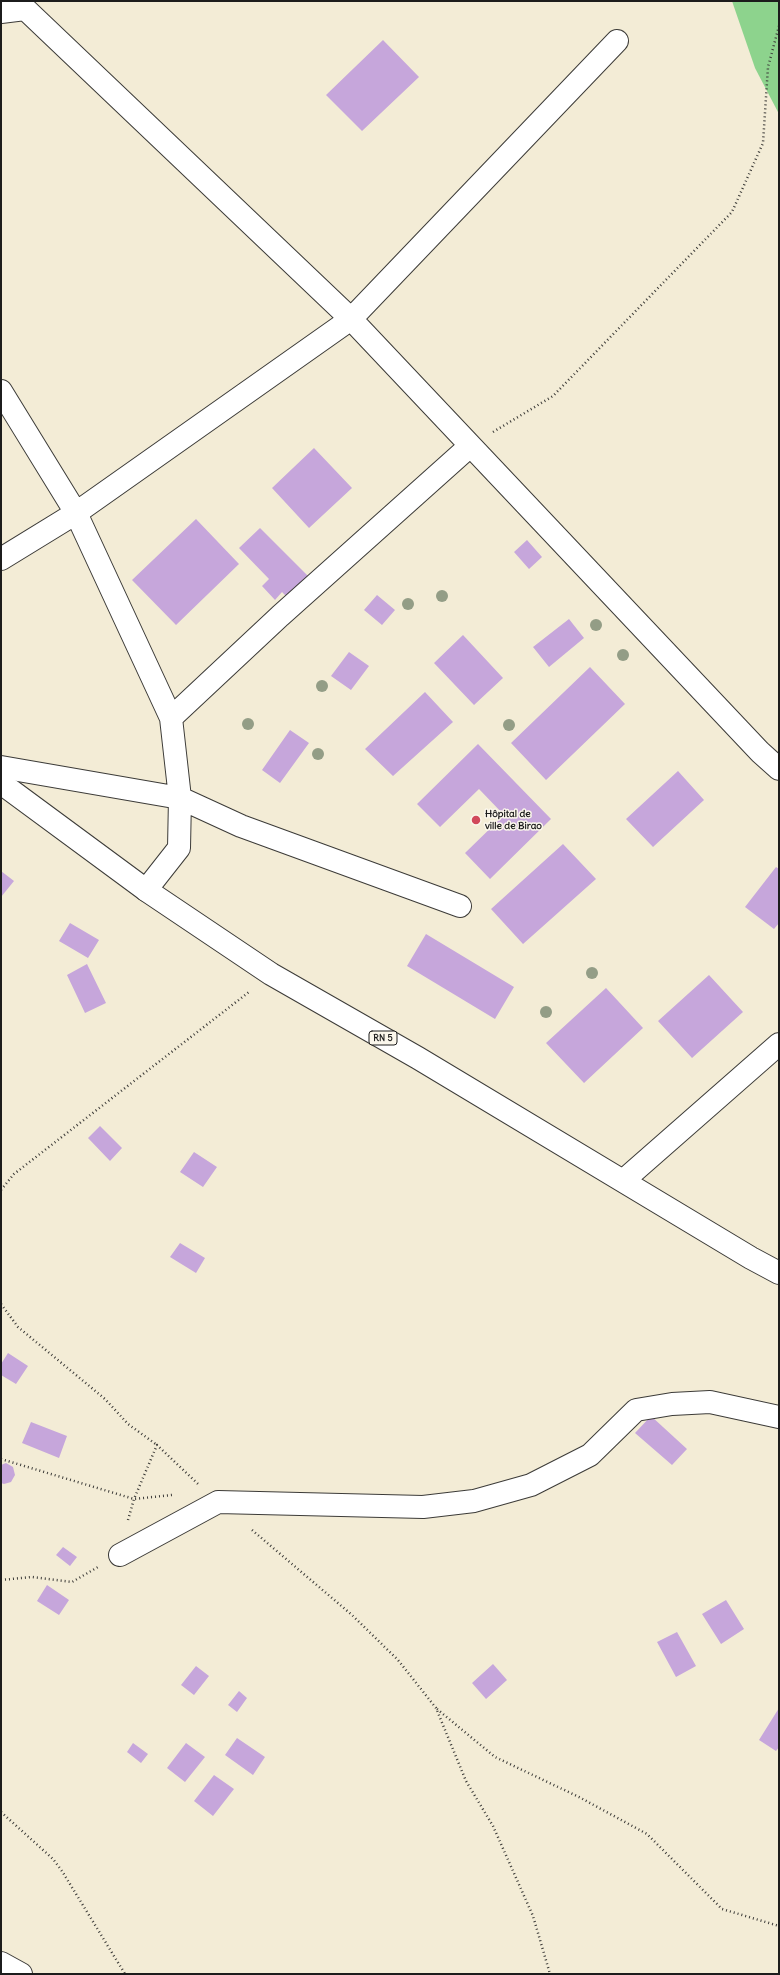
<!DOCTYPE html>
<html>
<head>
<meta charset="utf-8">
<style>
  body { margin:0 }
  #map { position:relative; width:780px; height:1975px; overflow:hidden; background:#f3ecd6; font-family:Delius,sans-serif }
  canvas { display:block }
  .frame { position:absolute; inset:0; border:2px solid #1c1c1c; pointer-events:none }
</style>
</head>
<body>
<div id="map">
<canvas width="780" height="1975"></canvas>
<div class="frame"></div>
</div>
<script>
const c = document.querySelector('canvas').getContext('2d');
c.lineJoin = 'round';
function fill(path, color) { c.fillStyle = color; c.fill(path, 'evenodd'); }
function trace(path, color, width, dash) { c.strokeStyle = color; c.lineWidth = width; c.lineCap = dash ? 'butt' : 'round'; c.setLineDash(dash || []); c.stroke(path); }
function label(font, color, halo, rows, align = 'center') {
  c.font = font + ' Delius,sans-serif'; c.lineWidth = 3; c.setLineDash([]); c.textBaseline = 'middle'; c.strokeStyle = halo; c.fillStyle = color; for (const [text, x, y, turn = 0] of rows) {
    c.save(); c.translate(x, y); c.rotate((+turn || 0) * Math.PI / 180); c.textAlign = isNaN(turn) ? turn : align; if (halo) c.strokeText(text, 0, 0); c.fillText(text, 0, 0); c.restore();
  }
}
fill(new Path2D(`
  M732,1h47v113l-24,-46z`), '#8dd38d');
fill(new Path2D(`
  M383,40l36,37 -57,54 -36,-36z
  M314,448l38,40 -43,40 -37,-40z
  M196,519l43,45 -63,61 -44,-45z
  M260,528l48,48 -21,21 -5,-5 -7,8 -13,-14 7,-7 -30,-31z
  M527,540l15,17 -13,12 -15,-17z
  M377,595l18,15 -13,15 -18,-15z
  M569,619l15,19 -35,29 -16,-20z
  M463,635l40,43 -29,27 -40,-42z
  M349,652l20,14 -18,24 -20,-14z
  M590,667l35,37 -79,76 -35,-37z
  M425,692l28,30 -60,54 -28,-27z
  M290,730l19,13 -29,40 -18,-13z
  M478,744l73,75 -61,60 -25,-26 39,-38 -25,-26 -39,38 -23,-23z
  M678,771l26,29 -51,47 -27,-28z
  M563,844l33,35 -73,65 -32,-35z
  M776,867l3,2v54l-5,6 -29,-22z
  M1,871l13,10 -13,16z
  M70,923l29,17 -11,18 -29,-17z
  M426,934l88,53 -19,32 -88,-53z
  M87,964l19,39 -21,10 -18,-38z
  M709,975l34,37 -51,46 -34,-37z
  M606,988l37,40 -59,55 -38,-40z
  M100,1126l22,22 -12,13 -22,-23z
  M194,1152l23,15 -14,20 -23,-15z
  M180,1243l25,15 -9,15 -26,-16z
  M8,1353l20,13 -12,18 -15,-9v-11z
  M651,1416l36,33 -15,16 -37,-32z
  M31,1422l36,14 -8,22 -37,-15z
  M6,1463l7,4 2,8 -4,7 -7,2 -3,-1v-18z
  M63,1547l14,10 -7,9 -14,-11z
  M47,1585l22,15 -10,15 -22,-14z
  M726,1600l18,29 -23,15 -19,-30z
  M677,1632l19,34 -20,11 -19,-35z
  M493,1664l14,16 -21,19 -14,-16z
  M196,1666l13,10 -15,19 -13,-10z
  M239,1691l8,7 -10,14 -9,-7z
  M779,1708v39l-3,4 -17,-11z
  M237,1738l28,19 -12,18 -28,-20z
  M133,1743l15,11 -7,9 -14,-11z
  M186,1743l19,14 -20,25 -18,-14z
  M214,1775l20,14 -21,27 -19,-15z`), '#c6a6db');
const minor = new Path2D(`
  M17,1l334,318 409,433 19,17
  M1,12l24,-3
  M1,391l75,122 -75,46
  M171,718l109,-102 190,-170
  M1,767l179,31 61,28 219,80
  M146,890l33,-42 1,-50 -9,-80 -95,-205 275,-194 266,-278
  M624,1180l155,-136
  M120,1555l98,-53 205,5 51,-6 57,-16 59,-30 46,-45 36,-6 38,-2 69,15
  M1,1963l20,11`);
const primary = new Path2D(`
  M1,783l145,107 125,84 147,84 333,200 28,15`);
trace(minor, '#3c3b38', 24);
trace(primary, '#3c3b38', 24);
trace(new Path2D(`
  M493,432l60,-36 179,-184 31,-69 5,-76 11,-41
  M1,1190l13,-16 235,-182
  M1,1304l17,23 87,72 23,25 29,21
  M1,1459l133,40 38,-4
  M128,1520l6,-21 23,-54 41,39
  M252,1530l100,85 46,45 38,48 30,73 27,45 40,90 17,58
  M1,1580l31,-3 40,5 26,-15
  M437,1709l58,48 84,40 68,37 75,75 57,17
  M1,1812l52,47 9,12 63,103`), '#3c3b38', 2.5, [1, 3]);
trace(minor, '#fff', 22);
trace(primary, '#fff', 22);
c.fillStyle = '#939d86';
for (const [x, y] of [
  [442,596],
  [408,604],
  [596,625],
  [623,655],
  [322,686],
  [248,724],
  [509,725],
  [318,754],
  [592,973],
  [546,1012]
]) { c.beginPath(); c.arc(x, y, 6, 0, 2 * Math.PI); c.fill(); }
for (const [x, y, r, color] of [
  [476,820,5,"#d1495b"]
]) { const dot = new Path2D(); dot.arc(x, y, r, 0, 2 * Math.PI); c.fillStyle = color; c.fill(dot); trace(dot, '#fbf7ec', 1.5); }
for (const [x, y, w] of [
  [383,1038,28]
]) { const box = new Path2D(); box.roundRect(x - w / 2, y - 7, w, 14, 3); c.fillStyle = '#fbf7ec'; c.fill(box); trace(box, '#1c1c1c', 1); }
label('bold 9px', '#1c1c1c', null, [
  ["RN 5",383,1038]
]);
label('bold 10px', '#1c1c1c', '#fbf7ec', [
  ["Hôpital de",485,814],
  ["ville de Birao",485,826]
], 'left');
</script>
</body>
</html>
